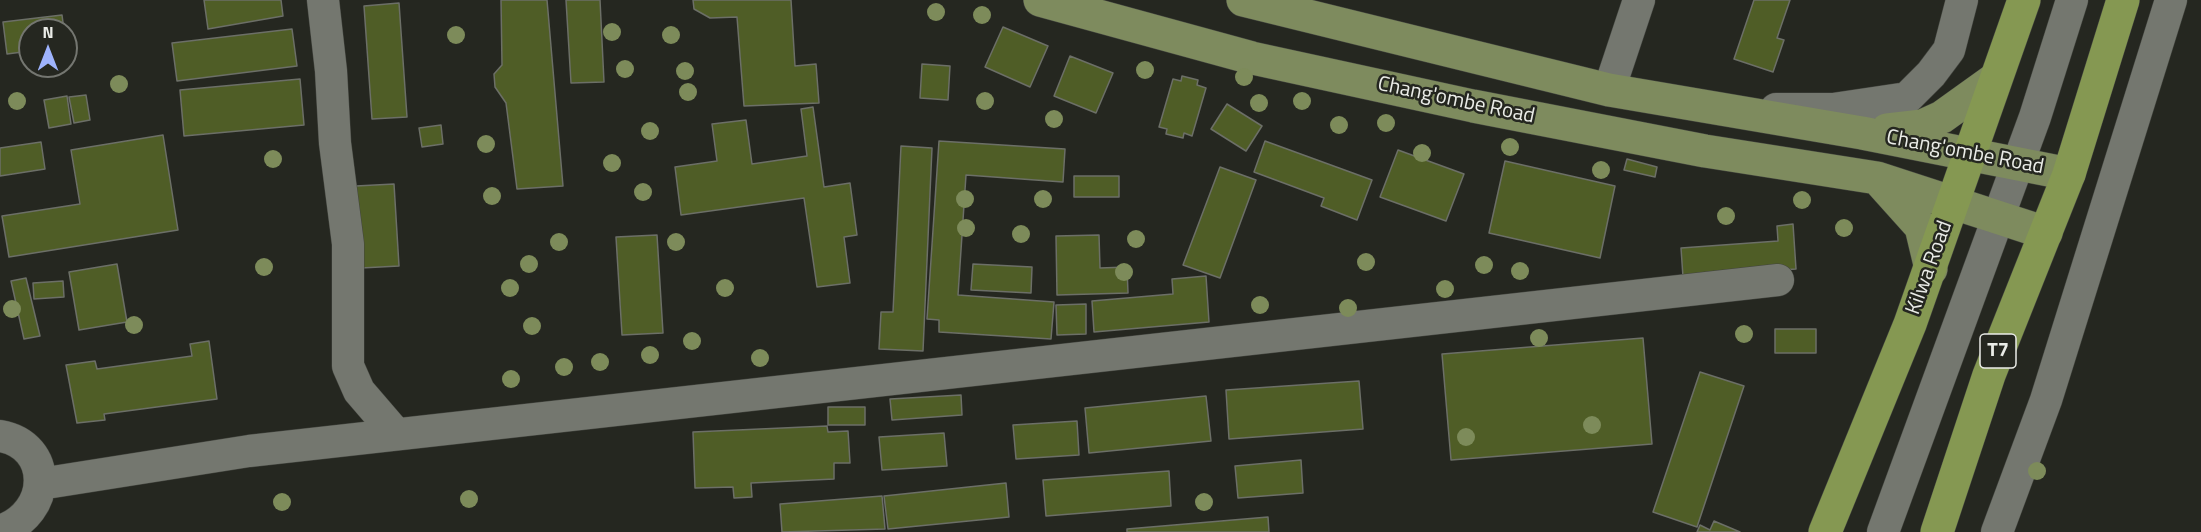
<!DOCTYPE html>
<html>
<head>
<meta charset="utf-8">
<style>
  body { margin:0 }
  #map { position:relative; width:2201px; height:532px; overflow:hidden; background:#252720; font-family:"Titillium Web",sans-serif }
  canvas { display:block }
  .north { position:absolute; left:18px; top:18px; width:60px; height:60px; box-sizing:border-box; background:#252720; border:2px solid #747670; border-radius:50%; rotate:0deg; font-size:16px; font-weight:700; line-height:24px; text-align:center; color:#eaece7 }
  .north::after { content:''; display:block; margin:auto; width:21px; height:27px; background:#9eb3fd; clip-path:polygon(50% 0,100% 100%,50% 72%,0 100%) }
</style>
</head>
<body>
<div id="map">
<canvas width="2201" height="532"></canvas>
<div class="north">N</div>
</div>
<script>
const c = document.querySelector('canvas').getContext('2d');
c.lineJoin = 'round';
function fill(path, color) { c.fillStyle = color; c.fill(path, 'evenodd'); }
function trace(path, color, width, dash) { c.strokeStyle = color; c.lineWidth = width; c.lineCap = dash ? 'butt' : 'round'; c.setLineDash(dash || []); c.stroke(path); }
function label(font, color, halo, rows, align = 'center') {
  c.font = font + ' "Titillium Web",sans-serif'; c.lineWidth = 5; c.setLineDash([]); c.textBaseline = 'middle'; c.strokeStyle = halo; c.fillStyle = color; for (const [text, x, y, turn = 0] of rows) {
    c.save(); c.translate(x, y); c.rotate((+turn || 0) * Math.PI / 180); c.textAlign = isNaN(turn) ? turn : align; if (halo) c.strokeText(text, 0, 0); c.fillText(text, 0, 0); c.restore();
  }
}
const building = new Path2D(`
  M204,0h77l2,16 -75,13z
  M501,0h46l16,186 -46,3 -11,-86 -11,-16 -1,-13 8,-9z
  M566,0h34l4,82 -33,1z
  M693,0h98l4,66 21,-2 3,39 -75,3 -7,-89 -27,1 -16,-9z
  M1754,0h36l-13,38 7,2 -11,32 -39,-13z
  M399,3l8,114 -35,2 -8,-113z
  M62,15l2,15h-34v21l-23,3 -4,-32z
  M1003,27l45,19 -18,41 -45,-20z
  M292,29l5,37 -120,15 -5,-38z
  M1070,56l43,17 -17,40 -42,-17z
  M922,64l28,2 -2,34 -28,-2z
  M1182,76l16,4 -1,5 9,3 -14,48 -8,-3 -1,5 -17,-4 1,-5 -8,-2 14,-48 8,2z
  M300,79l4,46 -120,11 -4,-46z
  M86,95l4,25 -16,3 -5,-26z
  M67,96l4,28 -22,4 -5,-28z
  M1227,104l35,22 -16,25 -35,-22z
  M813,107l11,80 26,-4 7,52 -13,2 6,46 -33,4 -13,-89 -123,17 -6,-48 42,-6 -5,-37 34,-4 6,44 55,-8 -6,-47z
  M441,125l2,19 -21,3 -3,-19z
  M163,135l15,95 -169,27 -7,-41 78,-12 -9,-54z
  M939,141l126,8 -2,33 -97,-7 -8,120 96,7 -3,37 -112,-7v-12l-12,-1z
  M1265,141l107,39 -15,40 -36,-14 3,-8 -70,-26z
  M41,142l4,27 -45,7v-28z
  M901,146l31,2 -9,203 -44,-2 2,-37h12z
  M1398,150l66,24 -18,47 -66,-24z
  M1627,159l30,8 -2,10 -31,-7z
  M1505,161l110,25 -15,72 -111,-25z
  M1220,167l36,13 -36,98 -37,-13z
  M1074,176h45v21h-45z
  M394,184l5,82 -38,2 -5,-82z
  M1793,224l3,45 -113,8 -2,-29 97,-7 -1,-15z
  M657,235l6,98 -41,2 -6,-98z
  M1099,235l1,33 27,-1 1,26 -71,2 -1,-59z
  M117,264l10,58 -48,8 -10,-58z
  M973,264l59,3 -1,26 -60,-3z
  M1206,276l3,46 -115,10 -2,-31 81,-7 -1,-15z
  M26,278l14,58 -16,3 -13,-58z
  M63,281l1,16 -30,2 -1,-16z
  M1086,304v30l-29,1 -1,-30z
  M1775,329h41v24h-41z
  M1643,338l9,106 -201,16 -9,-106z
  M209,341l8,58 -113,15 1,6 -28,3 -11,-58 29,-4 2,8 95,-13 -2,-12z
  M1700,372l44,14 -47,141 -44,-15z
  M1359,381l4,48 -134,10 -3,-49z
  M961,395l1,20 -70,5 -2,-21z
  M1206,396l5,45 -122,12 -4,-45z
  M828,407h37v18h-37z
  M1077,421l2,34 -63,4 -3,-34z
  M827,426l1,6 20,-1 2,32h-16v16l-83,4 1,14 -18,1 -1,-11 -38,1 -2,-56z
  M944,433l3,33 -65,4 -3,-33z
  M1301,460l2,33 -65,5 -3,-32z
  M1169,471l2,35 -125,10 -3,-36z
  M1006,483l3,34 -121,12 -4,-33z
  M882,496l3,33 -103,3 -2,-28z
  M1268,517l1,15h-142v-3z
  M1714,521l26,11h-43l3,-7 10,5z`);
fill(building, '#4f5d26');
trace(building, '#6c6f67', 1.5);
const minor = new Path2D(`
  M323,0l8,71 4,72 13,101v122l11,25 37,43
  M1609,90l30,-90
  M1776,109h57l74,-11 24,-24 18,-24 13,-50
  M0,436c53,9 53,77 0,95
  M40,484l209,-33 1529,-171
  M1883,532l152,-415 37,-117
  M1997,532l49,-132 125,-400`);
const major = new Path2D(`
  M1040,0l212,58 221,48 232,45 172,27 169,55
  M1243,0l366,90 253,43 207,41
  M1887,130l35,-4 20,-9 53,-38
  M1877,178l44,49 10,42`);
const highway = new Path2D(`
  M1825,532l85,-208 114,-324
  M1937,532l52,-157 80,-201 54,-174`);
trace(minor, '#43453f', 33);
trace(major, '#43453f', 34);
trace(highway, '#43453f', 34);
trace(minor, '#74776f', 32);
trace(major, '#7e8b5e', 33);
trace(highway, '#859852', 33);
c.fillStyle = '#7d8b5a';
for (const [x, y] of [
  [936,12],
  [982,15],
  [612,32],
  [456,35],
  [671,35],
  [625,69],
  [1145,70],
  [685,71],
  [1244,77],
  [119,84],
  [688,92],
  [17,101],
  [985,101],
  [1302,101],
  [1259,103],
  [1054,119],
  [1386,123],
  [1339,125],
  [650,131],
  [486,144],
  [1510,147],
  [1422,153],
  [273,159],
  [612,163],
  [1601,170],
  [643,192],
  [492,196],
  [965,199],
  [1043,199],
  [1802,200],
  [1726,216],
  [966,228],
  [1844,228],
  [1021,234],
  [1136,239],
  [559,242],
  [676,242],
  [1366,262],
  [529,264],
  [1484,265],
  [264,267],
  [1520,271],
  [1124,272],
  [510,288],
  [725,288],
  [1445,289],
  [1260,305],
  [1348,308],
  [12,309],
  [134,325],
  [532,326],
  [1744,334],
  [1539,338],
  [692,341],
  [650,355],
  [760,358],
  [600,362],
  [564,367],
  [511,379],
  [1592,425],
  [1466,437],
  [2037,471],
  [469,499],
  [282,502],
  [1204,502]
]) { c.beginPath(); c.arc(x, y, 9, 0, 2 * Math.PI); c.fill(); }
for (const [x, y, w] of [
  [1998,351,36]
]) { const box = new Path2D(); box.roundRect(x - w / 2, y - 17, w, 34, 4.5); c.fillStyle = '#252720'; c.fill(box); trace(box, '#eaece7', 1.5); }
label('bold 20px', '#eaece7', null, [
  ["T7",1998,351]
]);
label('21px', '#eaece7', '#252720', [
  ["Chang'ombe Road",1456,101,12],
  ["Chang'ombe Road",1965,153,11],
  ["Kilwa Road",1930,268,-70]
]);
</script>
</body>
</html>
